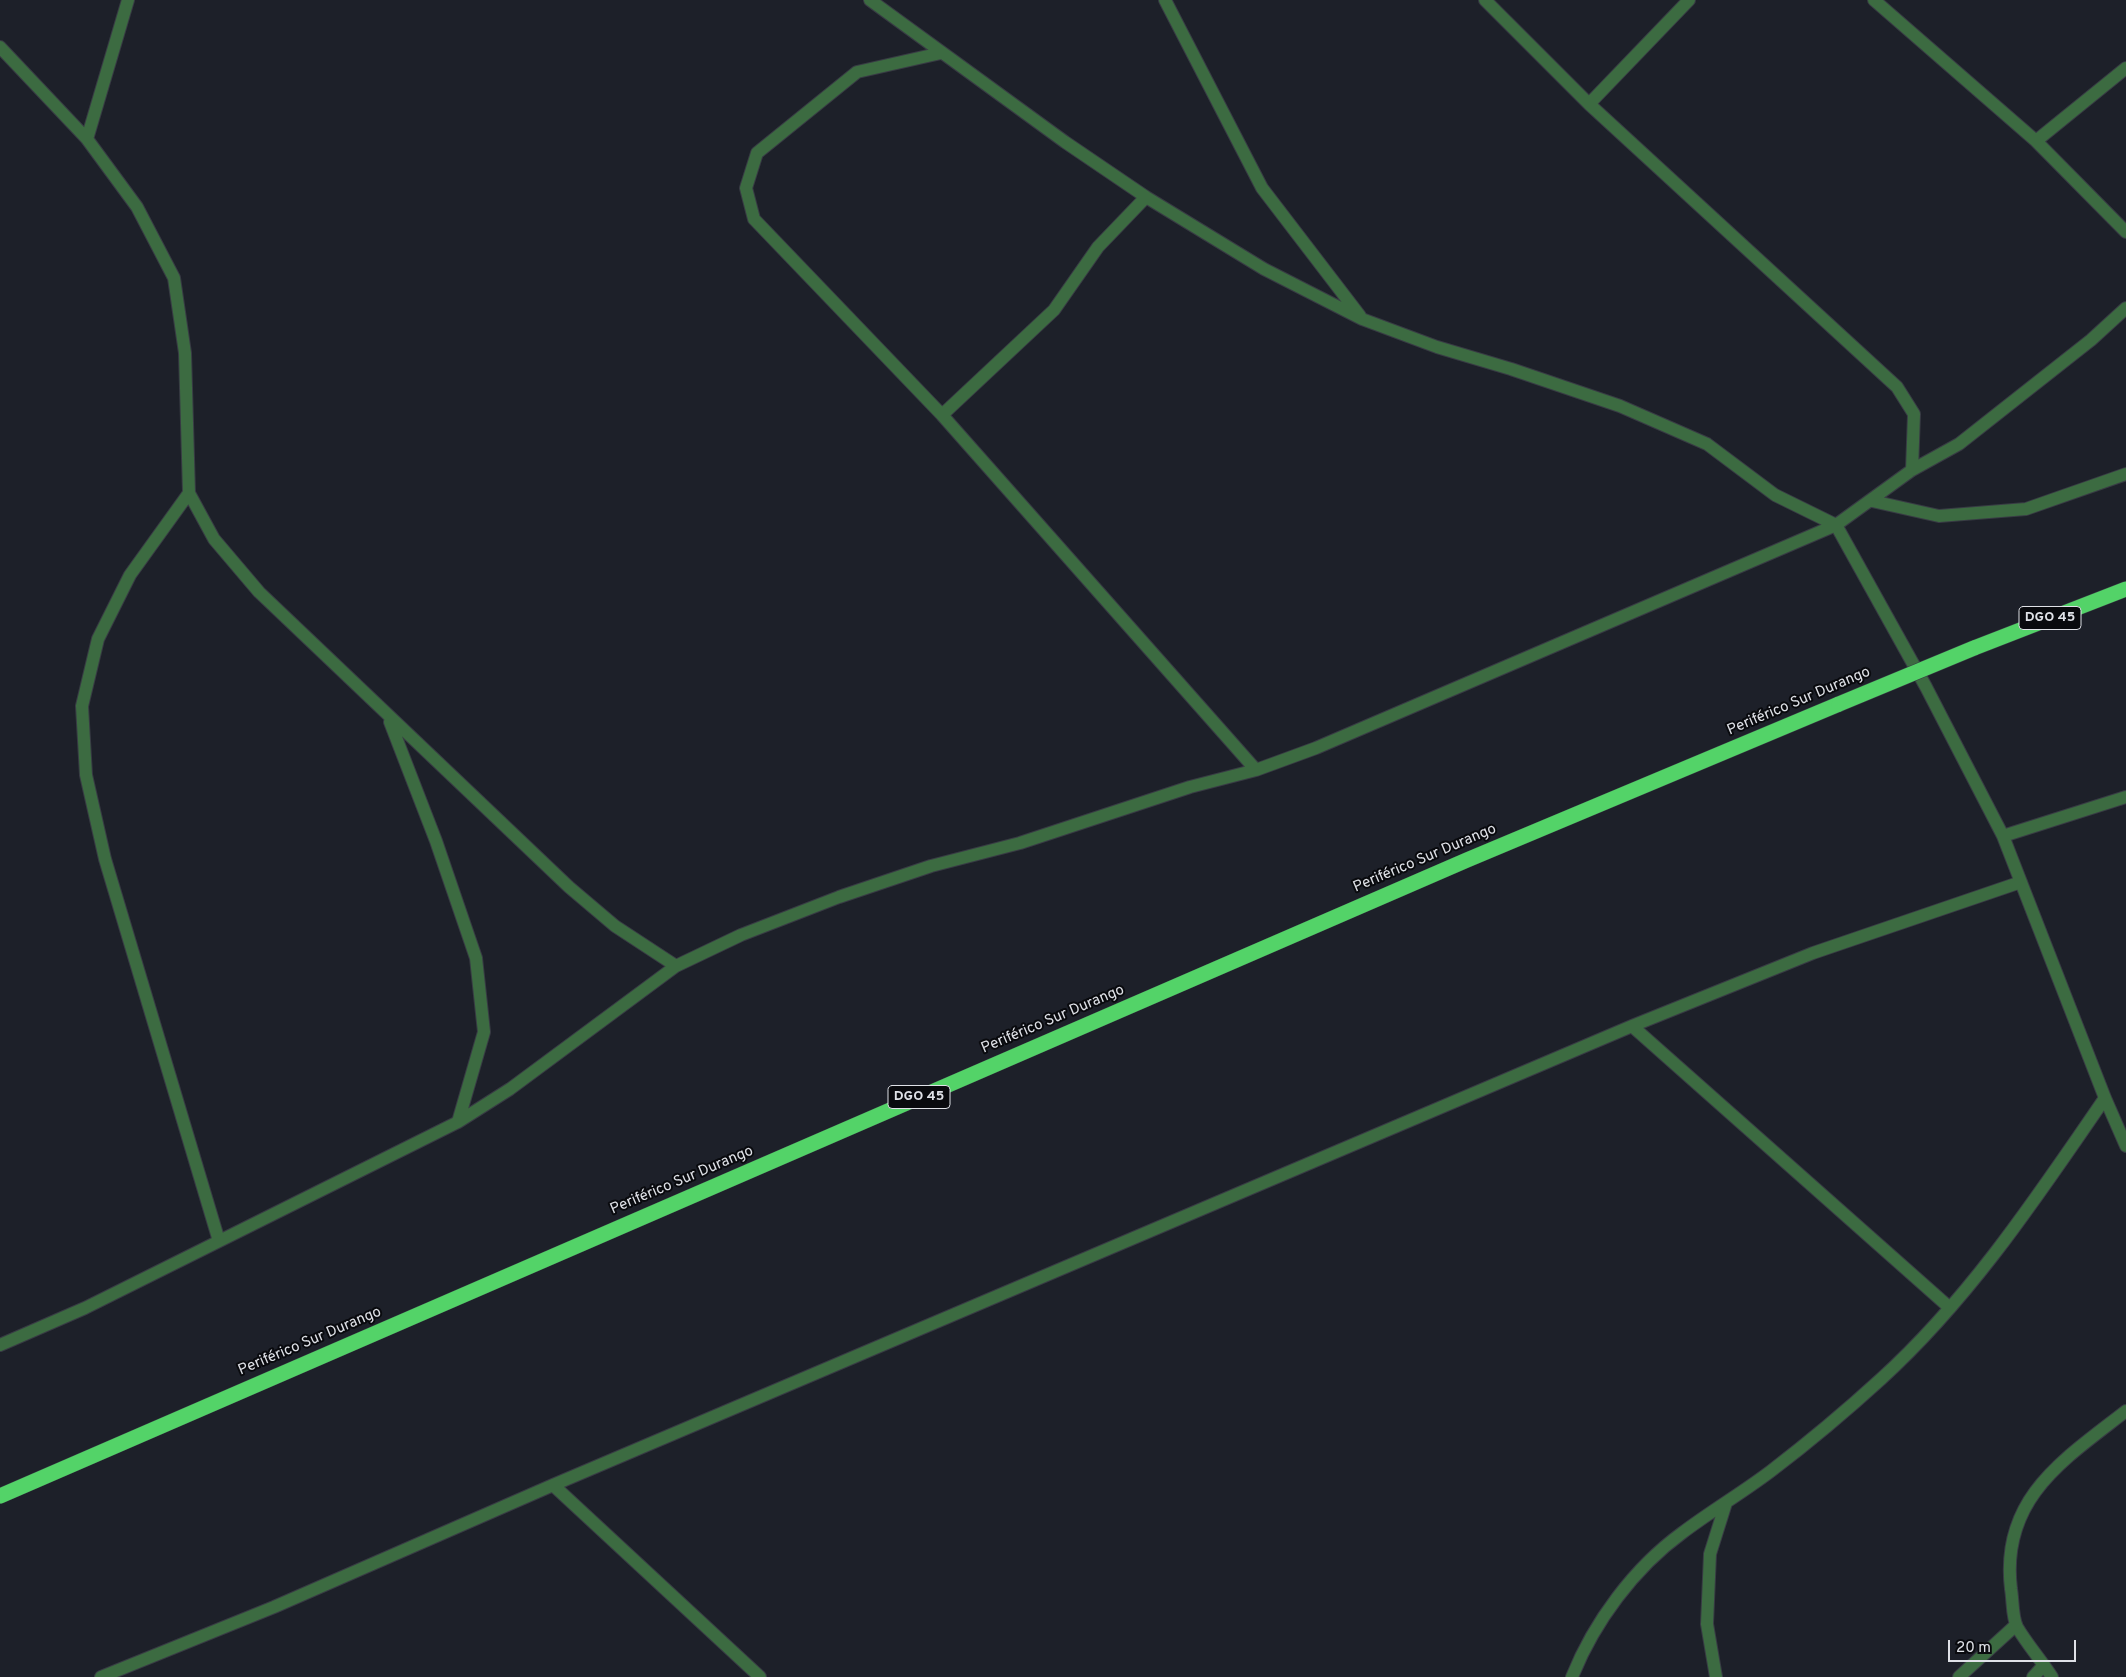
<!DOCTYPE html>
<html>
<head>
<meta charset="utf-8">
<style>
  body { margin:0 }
  #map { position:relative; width:2126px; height:1677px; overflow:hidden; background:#1d2029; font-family:Overpass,sans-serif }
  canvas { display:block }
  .scale { position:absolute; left:1948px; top:1640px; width:128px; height:22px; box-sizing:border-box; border:2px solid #dfe1e7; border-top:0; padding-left:6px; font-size:15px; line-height:18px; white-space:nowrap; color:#dfe1e7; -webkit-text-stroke:4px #090a0e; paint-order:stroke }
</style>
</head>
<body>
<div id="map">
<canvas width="2126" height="1677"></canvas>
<div class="scale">20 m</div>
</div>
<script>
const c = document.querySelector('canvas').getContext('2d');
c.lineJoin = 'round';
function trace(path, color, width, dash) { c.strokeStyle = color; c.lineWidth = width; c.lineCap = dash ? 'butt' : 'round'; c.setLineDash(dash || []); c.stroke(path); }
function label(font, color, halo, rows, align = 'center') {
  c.font = font + ' Overpass,sans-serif'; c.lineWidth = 4; c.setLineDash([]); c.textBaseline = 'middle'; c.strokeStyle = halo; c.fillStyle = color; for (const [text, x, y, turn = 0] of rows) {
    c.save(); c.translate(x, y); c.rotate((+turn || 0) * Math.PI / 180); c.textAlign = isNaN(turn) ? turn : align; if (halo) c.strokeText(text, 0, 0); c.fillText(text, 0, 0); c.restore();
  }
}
const minor = new Path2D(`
  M870,0l195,142 81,55 118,72 98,50 75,28 74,22 109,37 87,38 68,51 61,30 90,162 77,149 102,262 21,48
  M1165,0l97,188 98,128
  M1485,0l104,104 308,283 17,27 -2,56
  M1874,0l162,141 90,91
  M0,47l87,92 50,68 37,71 11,75 4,140 25,46 45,53 310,295 46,39 61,40
  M941,53l-84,19 -100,81 -11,35 8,31 188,196 314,355
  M1589,104l100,-104
  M87,139l41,-139
  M2036,141l90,-73
  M942,415l112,-105 44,-63 48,-50
  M189,493l-59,82 -32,64 -16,67 4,69 19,84 114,382
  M1872,501l67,15 87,-7 100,-35
  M390,722l46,119 40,117 8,74 -26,90
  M2003,836l123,-39
  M1632,1026l318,282
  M0,1345l85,-37 373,-186 52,-33 166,-123 65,-31 98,-38 92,-31 89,-23 170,-56 66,-17 60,-22 520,-223 76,-55 47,-26 132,-104 35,-32
  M553,1485l207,192
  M101,1677l173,-70 279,-122 1079,-459 181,-73 208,-71
  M1572,1677c22,-55 62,-109 110,-144 29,-22 60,-40 89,-62 38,-29 75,-60 110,-92 89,-81 156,-182 224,-281
  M1716,1677l-9,-53 3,-70 16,-51
  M1959,1677l57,-52
  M2033,1677l11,-12
  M2052,1677c-11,-17 -25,-33 -35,-50 -5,-10 -4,-27 -6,-38 -11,-90 52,-129 115,-178`);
const highway = new Path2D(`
  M1974,648l152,-59
  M0,1496l1467,-636 372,-156`);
trace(minor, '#383b44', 14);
trace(highway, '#383b44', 16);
trace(minor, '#3c6b41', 12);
trace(highway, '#53d368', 15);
const highwayBridge = new Path2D(`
  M1839,704l135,-56`);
trace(highwayBridge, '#383b44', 16, []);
trace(highwayBridge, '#53d368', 15);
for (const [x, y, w] of [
  [2050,618,62],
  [919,1097,62]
]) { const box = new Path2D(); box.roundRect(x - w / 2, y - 11.5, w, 23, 4); c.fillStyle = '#090a0e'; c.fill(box); trace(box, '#dfe1e7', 1); }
label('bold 14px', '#dfe1e7', null, [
  ["DGO 45",2050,618],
  ["DGO 45",919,1097]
]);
label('15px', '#dfe1e7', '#090a0e', [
  ["Periférico Sur Durango",1799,702,-23],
  ["Periférico Sur Durango",1425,859,-23],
  ["Periférico Sur Durango",1053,1020,-23],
  ["Periférico Sur Durango",682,1181,-23],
  ["Periférico Sur Durango",310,1342,-23]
]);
</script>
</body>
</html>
